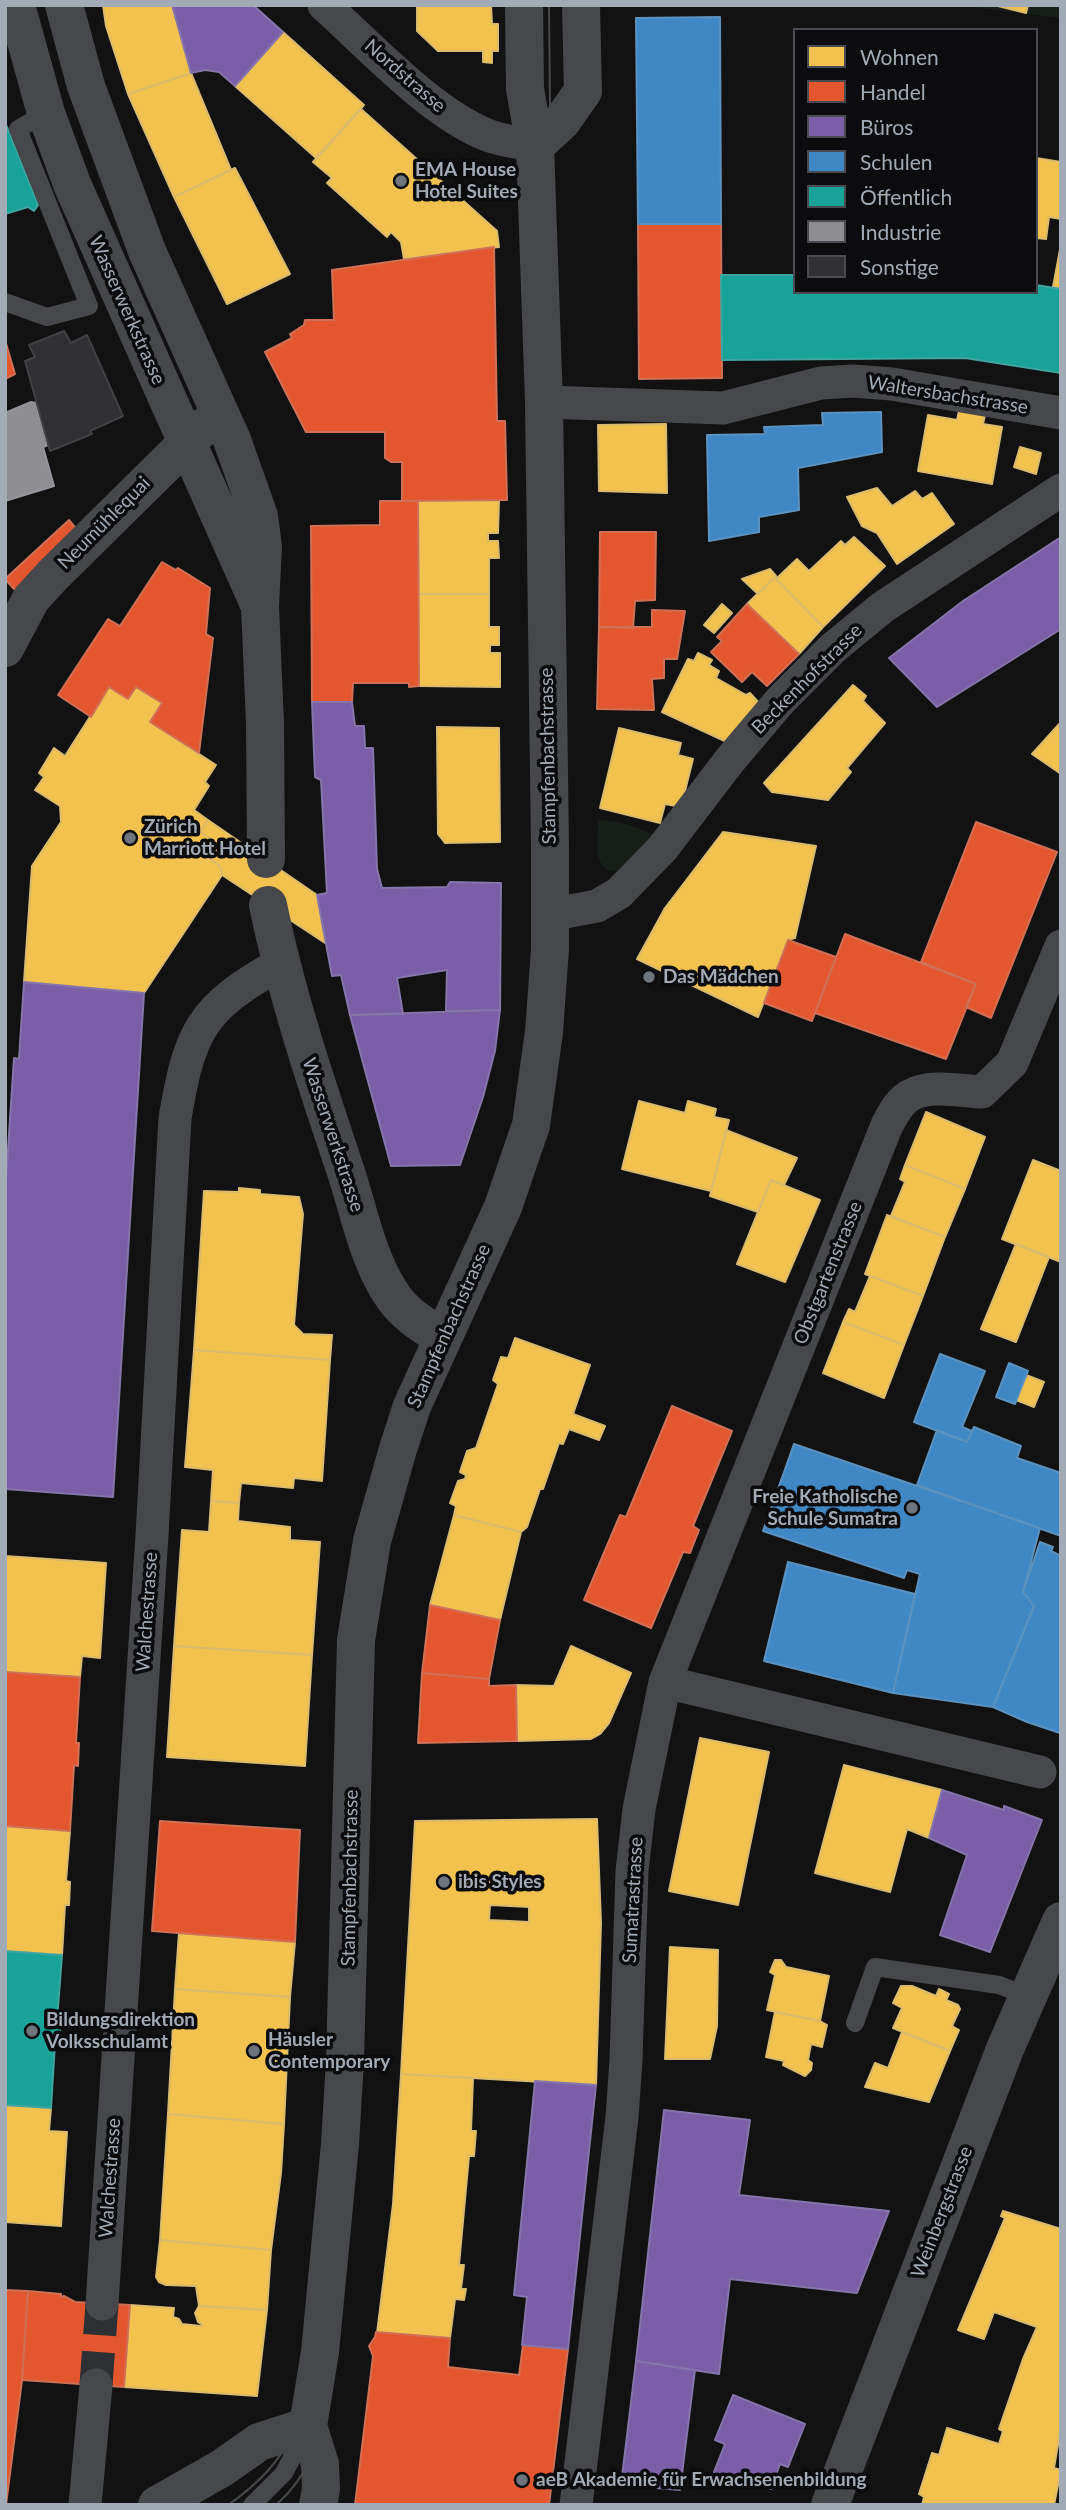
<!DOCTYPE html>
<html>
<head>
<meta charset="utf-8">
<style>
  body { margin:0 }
  #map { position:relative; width:1066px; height:2510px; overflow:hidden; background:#121212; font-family:Lato,sans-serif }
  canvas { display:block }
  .frame { position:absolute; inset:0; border:7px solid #a1aab5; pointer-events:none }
  .legend { position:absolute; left:793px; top:28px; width:245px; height:266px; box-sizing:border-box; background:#0c0c0e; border:2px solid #484b51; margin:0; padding:9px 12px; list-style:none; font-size:21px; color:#a1aab5 }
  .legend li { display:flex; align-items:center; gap:14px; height:35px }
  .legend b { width:35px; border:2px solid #484b51 }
</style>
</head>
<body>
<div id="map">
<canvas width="1066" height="2510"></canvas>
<div class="frame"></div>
<ul class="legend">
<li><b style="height:19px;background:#f2c14e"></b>Wohnen</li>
<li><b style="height:19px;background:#e4572e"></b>Handel</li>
<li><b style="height:19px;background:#7b5ea7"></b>Büros</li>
<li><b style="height:19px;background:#3f88c5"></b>Schulen</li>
<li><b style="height:19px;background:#17a398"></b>Öffentlich</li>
<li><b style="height:19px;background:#8d8d92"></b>Industrie</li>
<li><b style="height:19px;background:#313133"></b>Sonstige</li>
</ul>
</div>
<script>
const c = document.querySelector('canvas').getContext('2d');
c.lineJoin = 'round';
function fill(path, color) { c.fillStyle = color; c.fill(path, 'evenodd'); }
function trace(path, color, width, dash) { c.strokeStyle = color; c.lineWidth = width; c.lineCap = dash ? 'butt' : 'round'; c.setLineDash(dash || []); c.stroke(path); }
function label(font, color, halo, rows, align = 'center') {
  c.font = font + ' Lato,sans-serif'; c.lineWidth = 7; c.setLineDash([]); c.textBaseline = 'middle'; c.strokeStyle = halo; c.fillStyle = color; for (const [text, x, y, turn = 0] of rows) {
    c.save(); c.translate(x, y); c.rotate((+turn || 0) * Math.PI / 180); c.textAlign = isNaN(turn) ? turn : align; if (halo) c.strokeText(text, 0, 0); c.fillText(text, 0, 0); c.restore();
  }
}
fill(new Path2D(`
  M957,5h104v13z
  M598,820c20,1 38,6 56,15l-36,36c-27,2 -20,-32 -20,-51z`), '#181f18');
const homes = new Path2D(`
  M103,5h69l19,68 -63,21 -22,-68z
  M417,5h74l1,19h6v27h-6v12l-9,-1v-11h-45l-21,-20z
  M994,5h34l-2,8z
  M283,32l81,73 -48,53 -81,-72z
  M191,73l40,97 -57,27 -46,-103z
  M361,109l136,122 2,16 -95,12 -3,-17 -10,-10 -4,5 -60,-54 5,-5 -19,-16z
  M1036,158l25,4v57l-12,-2 -3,22 -10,-1z
  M235,168l55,106 -63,30 -53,-107z
  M1061,244v45l-8,-2z
  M959,411l26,4 -2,9 19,3 -10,57 -74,-13 10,-56 29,5z
  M666,424l1,69 -68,-2 -1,-66z
  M1020,447l21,6 -5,21 -22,-7z
  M877,488l15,18 23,-15 7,8 10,-6 22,31 -57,40 -20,-31 -15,-7 -15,-29z
  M499,500l-1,33h-10v8h10l1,17h-10v36h-70l-1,-93z
  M854,537l31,29 -62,61 -47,-48 21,-20 12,12 32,-30 4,4z
  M770,569l6,7 -18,18 -16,-15z
  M776,576v3l47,48 -24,27 -52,-50z
  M419,594h70v33h10v18h-9v8h10v34l-81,-1z
  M722,604l10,9 -18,20 -10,-8z
  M698,653l14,7 -3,5 10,6 -3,7 30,17 4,-2 9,10 -30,40 -67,-31 26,-53 6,2z
  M853,685l13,11 -3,5 22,22 -38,45 4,4 -23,28 -56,-8 -8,-9z
  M109,687l19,12 8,-12 26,16 -12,19 66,43 -11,17 4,4 -15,24 14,10 -8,12 17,11 -9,15 12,8 2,9 -78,118 -120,-11 8,-116 29,-44 -1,-16 -25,-16 9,-13 -5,-4 15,-25 11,8z
  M1061,722v52l-29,-20z
  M437,727l62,1 1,114 -55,1 -7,-9z
  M619,728l62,15 -3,12 15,4 -12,48 -16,-3 -5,19 -60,-15z
  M208,820l109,75 8,48 -103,-68 -2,-9 -12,-8 9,-15 -17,-11z
  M723,832l93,14 -21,92 -7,2 -30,77 -121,-58 28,-51z
  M639,1101l46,12 3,-12 28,8 -2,8 15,3 -18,71 -89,-22z
  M926,1112l59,25 -20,52 -60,-24z
  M726,1130l71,28 -13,27 -13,-5 -13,32 -48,-16z
  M1033,1160l28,11v91l-59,-23z
  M905,1165l60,24 -20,48 -54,-21 14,-34 -5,-3z
  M771,1180l49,20 -35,82 -48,-18z
  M239,1188l21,2v4l39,3 4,17 -9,111 9,9 29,1 -2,25 -136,-10 10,-159 35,1z
  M887,1215l58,22 -22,59 -58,-22z
  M1016,1244l33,13 -33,85 -35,-13z
  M870,1276l53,20 -19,49 -61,-23 6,-13 6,3z
  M843,1322l61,23 -20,53 -61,-25z
  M515,1338l75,27 -17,49 32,12 -6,14 -30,-11 -6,15 -4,-1 -16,46h-3l-13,38 -6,5 -67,-17 2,-9 -6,-3 8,-22 7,-2 1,-4 -6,-3 7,-21 9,-3 22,-64 -5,-4 8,-23 7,1z
  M194,1350l136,10 -8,121 -28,-3 -1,10 -52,-5 -2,20 -28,-2 2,-31 -28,-3z
  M1026,1375l18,7 -10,25 -18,-7z
  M211,1501l28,2 -1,18 52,6v13l30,2 -8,113 -138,-9 8,-116 27,2z
  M454,1515l67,17 -21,88 -70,-15z
  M5,1556l101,7 -6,95 -18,-2 -2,21 -75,-5z
  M174,1646l138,9 -7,111 -138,-9z
  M571,1646l60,27 -22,50 -9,11 -9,5 -74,2 -1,-56 38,1z
  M700,1738l69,14 -31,153 -69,-14z
  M844,1765l98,25 -13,48 -22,-9 -17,63 -75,-19z
  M597,1819l4,104 -5,162 -195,-11 14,-253zM490,1905l39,2v15l-40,-2z
  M5,1826l65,5 -4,50 4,1 -1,23h-4l-3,50 -57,-4z
  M179,1933l116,9 -5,55 -115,-8z
  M670,1947l48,3 -1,76 -7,33h-45z
  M775,1960h6l5,7 43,9 -9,45 -53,-11 8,-35 -5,-3z
  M901,1986h11l24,10 3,-7 10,5 -3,6 12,5 2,4 -8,17 7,4 -9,21 -57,-23 9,-20 -9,-5z
  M175,1989l115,8 -6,127 -116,-10z
  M775,2012l45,9 7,4 -5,22 -11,-3 -3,16 4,3 -1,7 -6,6 -22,-11 1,-4 -18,-4z
  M902,2032l48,19 -21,51 -64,-15 10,-24 13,5z
  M401,2074l72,4 -2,53h5l-2,25h-5l-10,109h5l-3,24h5l-2,11 -9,-1 -5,39 -73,-5 16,-129z
  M5,2105l46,3 -2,23 18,1 -6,94 -56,-4z
  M168,2114l116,10 -3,49 -10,77 -111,-10z
  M1003,2211l58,18v198l-7,41 7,2 -7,35h-132l2,-8 -5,-3 13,-41 7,2 8,-27 52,16 4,-13 -4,-2 24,-70 14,-32 -43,-15 -10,27 -26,-9 47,-112 -4,-2z
  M160,2240l111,10 -4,60 -68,-4 -3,-20 -30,-1 -7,-3 -3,-5z
  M130,2305l44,3 -1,9 6,2 3,5 19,2 1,-2 -4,-2 -3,-9 4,-7 68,4 -10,86 -133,-9z`);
fill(homes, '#f2c14e');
trace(homes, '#daba6d', 2);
const shops = new Path2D(`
  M638,224h83l1,154 -83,1z
  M494,247l3,174h8l2,79 -105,1v-39h-11l-6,-4v-26h-79l-41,-80 27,-14 -2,-4 14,-9 1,-5h29l-2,-50z
  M5,340l10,34 -10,5z
  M380,501h38l1,185 -10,1v-4h-56l-1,19h-40l-1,-176 69,-1z
  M69,520l9,11 -63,59 -10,-11z
  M600,532h56l-1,68 -20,1 -2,27 -34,-1z
  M162,562l14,8 2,-2 32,20 -4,46 7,4 -14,115 -49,-31 12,-19 -26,-16 -8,12 -19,-12 -18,30 -33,-22 50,-76 12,7z
  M747,604l52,50 -32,32 -15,-14 -10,10 -31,-30 11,-11 -5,-4z
  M652,610l33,1 -8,48h-13v19l-12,1 2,31 -57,-1 2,-82h53z
  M976,822l81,30 -66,166 -25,-11 10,-23 -55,-22z
  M845,934l131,50 -30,75 -131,-46z
  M788,940l48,17 -24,64 -48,-18z
  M672,1406l60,25 -39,95 6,4 -9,23 -7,-1 -32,76 -67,-28 36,-85 6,2z
  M430,1605l70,15 -11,59 -67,-6z
  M5,1672l75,5 -4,66h3l-1,23 -4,-1 -4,66 -65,-5z
  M422,1673l67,6v7l27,-1 1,56 -99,2z
  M160,1821l140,9 -5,112 -143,-11z
  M5,2290l23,1 -6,89 -16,125z
  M28,2291l33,3v3l3,-1 11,6 55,3 -6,82 -102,-7z
  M376,2332l74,6 -2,29 71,8 4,-30 45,4 -19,156h-194l18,-149 -4,-10 6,-9z`);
fill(shops, '#e4572e');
trace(shops, '#d07056', 2);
const offices = new Path2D(`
  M172,5h81l30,27 -48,54 -16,-14 -14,-2 -14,3z
  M1061,537v92l-124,78 -48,-49 74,-57z
  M312,702h40l3,24h9l1,22h8l4,121 5,19 65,-1 3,-5 51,1 -1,127 -54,1 1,-41 -50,8 6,36 -53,1 -9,-40 -9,1 -15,-81 10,-2 -6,-113 -6,-3z
  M24,982l120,11 -31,504 -108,-8v-294l9,-137 5,1z
  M500,1010l-5,41 -12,46 -23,68 -69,1 -41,-151z
  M942,1790l62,20v-4l38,14 -52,132 -50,-17 27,-80 -38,-17z
  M535,2081l61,4 -28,264 -46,-4 5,-48 -13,-2z
  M664,2110l86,10 -11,75 150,16 -32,82 -127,-14 -11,95 -83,-13z
  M636,2361l59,9 -15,120 -59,-5z
  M733,2395l72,29 -17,43 -8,-3 -9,25 -25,-10 -2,5 -30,-12 11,-28 -10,-4z`);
fill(offices, '#7b5ea7');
trace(offices, '#8675ab', 2);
const schools = new Path2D(`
  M720,17l1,207h-83l-2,-206z
  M881,412l1,40 -84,16 1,42 -40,7v15l-50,9 -2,-106 58,-1 -1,-7 59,-2 -1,-12z
  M940,1354l45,17 -23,56 10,4 -5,11 -53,-20z
  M1009,1363l19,8 -13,33 -19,-7z
  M974,1427l47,19 -4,12 44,15v63l-144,-51 20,-55 30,12z
  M794,1444l246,84 -17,64 11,14 -41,101 -100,-14 27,-119 -13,-4 -3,8 -141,-47z
  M1040,1542l13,5 -2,4 10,5 -1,177 -33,-11 -34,-15 41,-101 -11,-14z
  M788,1562l127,32 -22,99 -129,-32z`);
fill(schools, '#3f88c5');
trace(schools, '#5c92c0', 2);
const public = new Path2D(`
  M5,122l33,83 -4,6 -6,-4 -23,7z
  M721,275h74v17h241v-7l25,4v84l-96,-15 -243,2z
  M5,1951l57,4 -5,65h4l-2,23h-4l-4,65 -46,-3z`);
fill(public, '#17a398');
trace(public, '#40a5a1', 2);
const industry = new Path2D(`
  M31,402l5,1 12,42 -5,2 11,39 -49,15v-88z`);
fill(industry, '#8d8d92');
trace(industry, '#93969c', 2);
const building = new Path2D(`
  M64,331l7,12 16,-8 36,81 -33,15 2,3 -42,17 -25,-90 10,-4 -6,-12z`);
fill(building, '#313133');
trace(building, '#404246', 2);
trace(new Path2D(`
  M96,2385l6,-81`), '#2f3033', 33, [33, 17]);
trace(new Path2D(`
  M5,302l42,15 42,-11 -71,-177 28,-16
  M855,2023l20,-56 124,18 29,11
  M252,2505l32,-32 21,-40`), '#46484b', 18);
trace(new Path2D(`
  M324,5c47,42 106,107 163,130 15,6 32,7 48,11
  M544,402l179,6 98,-25 32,-2 39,3 169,29
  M549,915l48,-9 22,-13 43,-44 68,-89 50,-59 53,-53 50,-41 178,-117
  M665,1682l375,90
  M102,2304l50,-769 23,-417c15,-88 26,-110 105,-154
  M85,2505l11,-120
  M576,2505l46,-388 4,-57 6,-189 7,-62 26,-127 222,-557c6,-11 12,-24 24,-30 18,-11 51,-4 71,-3l30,-29 49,-117`), '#46484b', 33);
trace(new Path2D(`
  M16,5l30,108 26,71 186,418
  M64,5l22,81 61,165 85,189 27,76 4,31 -3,59 5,118 1,135
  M535,146l27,-25 21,-30 -2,-86
  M5,648l26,-49 22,-24 150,-148
  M268,905c19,92 49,181 79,270 13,41 22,88 47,123 13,18 31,28 49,40
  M157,2505l65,-37 37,-26 49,-16
  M318,2505l3,-16 -1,-25 -12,-38 12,-74 20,-208 5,-84 11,-420 16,-99 26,-92 14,-43 91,-199 28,-82 13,-93 6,-83v-101l-6,-446 -9,-256 -10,-57 -1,-84
  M830,2505l175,-456 56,-128`), '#46484b', 38);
trace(new Path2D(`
  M228,2505c26,-18 51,-41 64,-71 22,-48 22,-106 28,-158 9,-77 16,-155 19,-233 3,-96 0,-193 5,-289 5,-105 16,-210 51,-309 38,-109 100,-209 130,-321 14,-53 16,-106 18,-160l-3,-497 -3,-130 -16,-248v-84
  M276,2505c16,-14 28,-31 36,-50 7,-18 7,-36 10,-54 4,-36 8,-72 12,-108 9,-83 16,-166 20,-249 4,-96 1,-192 5,-288 5,-103 17,-208 52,-306 39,-108 97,-207 129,-317 12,-43 17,-87 19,-131l-10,-997
  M819,2505l179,-460 63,-145
  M838,2505l176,-454 47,-110`), '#46484a', 2);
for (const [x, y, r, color] of [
  [401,181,7,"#6f757c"],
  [130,838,7,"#6f757c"],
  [649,977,7,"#6f757c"],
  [912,1508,7,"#6f757c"],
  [444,1882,7,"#6f757c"],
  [32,2031,7,"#6f757c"],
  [254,2051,7,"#6f757c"],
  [522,2480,7,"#6f757c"]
]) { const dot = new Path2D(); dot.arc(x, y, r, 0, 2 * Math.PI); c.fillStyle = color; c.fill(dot); trace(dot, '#0c0c0e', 2.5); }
label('19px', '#a1aab5', '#0c0c0e', [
  ["Nordstrasse",405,76,41],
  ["Wasserwerkstrasse",127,310,66],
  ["Waltersbachstrasse",948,395,9],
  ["Neumühlequai",104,523,-45],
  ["Beckenhofstrasse",807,679,-45],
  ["Stampfenbachstrasse",548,756,-91],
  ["Wasserwerkstrasse",333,1135,72],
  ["Obstgartenstrasse",828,1273,-68],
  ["Stampfenbachstrasse",449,1326,-66],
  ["Walchestrasse",147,1612,-86],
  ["Stampfenbachstrasse",350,1878,-89],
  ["Sumatrastrasse",633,1900,-87],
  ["Walchestrasse",110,2178,-86],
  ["Weinbergstrasse",942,2212,-69]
]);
label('bold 19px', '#a1aab5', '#0c0c0e', [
  ["EMA House",415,170],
  ["Hotel Suites",415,192],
  ["Zürich",144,827],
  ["Marriott Hotel",144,849],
  ["Das Mädchen",663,977],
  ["Freie Katholische",898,1497,"right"],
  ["Schule Sumatra",898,1519,"right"],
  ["ibis Styles",458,1882],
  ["Bildungsdirektion",46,2020],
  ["Volksschulamt",46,2042],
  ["Häusler",268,2040],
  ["Contemporary",268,2062],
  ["aeB Akademie für Erwachsenenbildung",536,2480]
], 'left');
</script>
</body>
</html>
